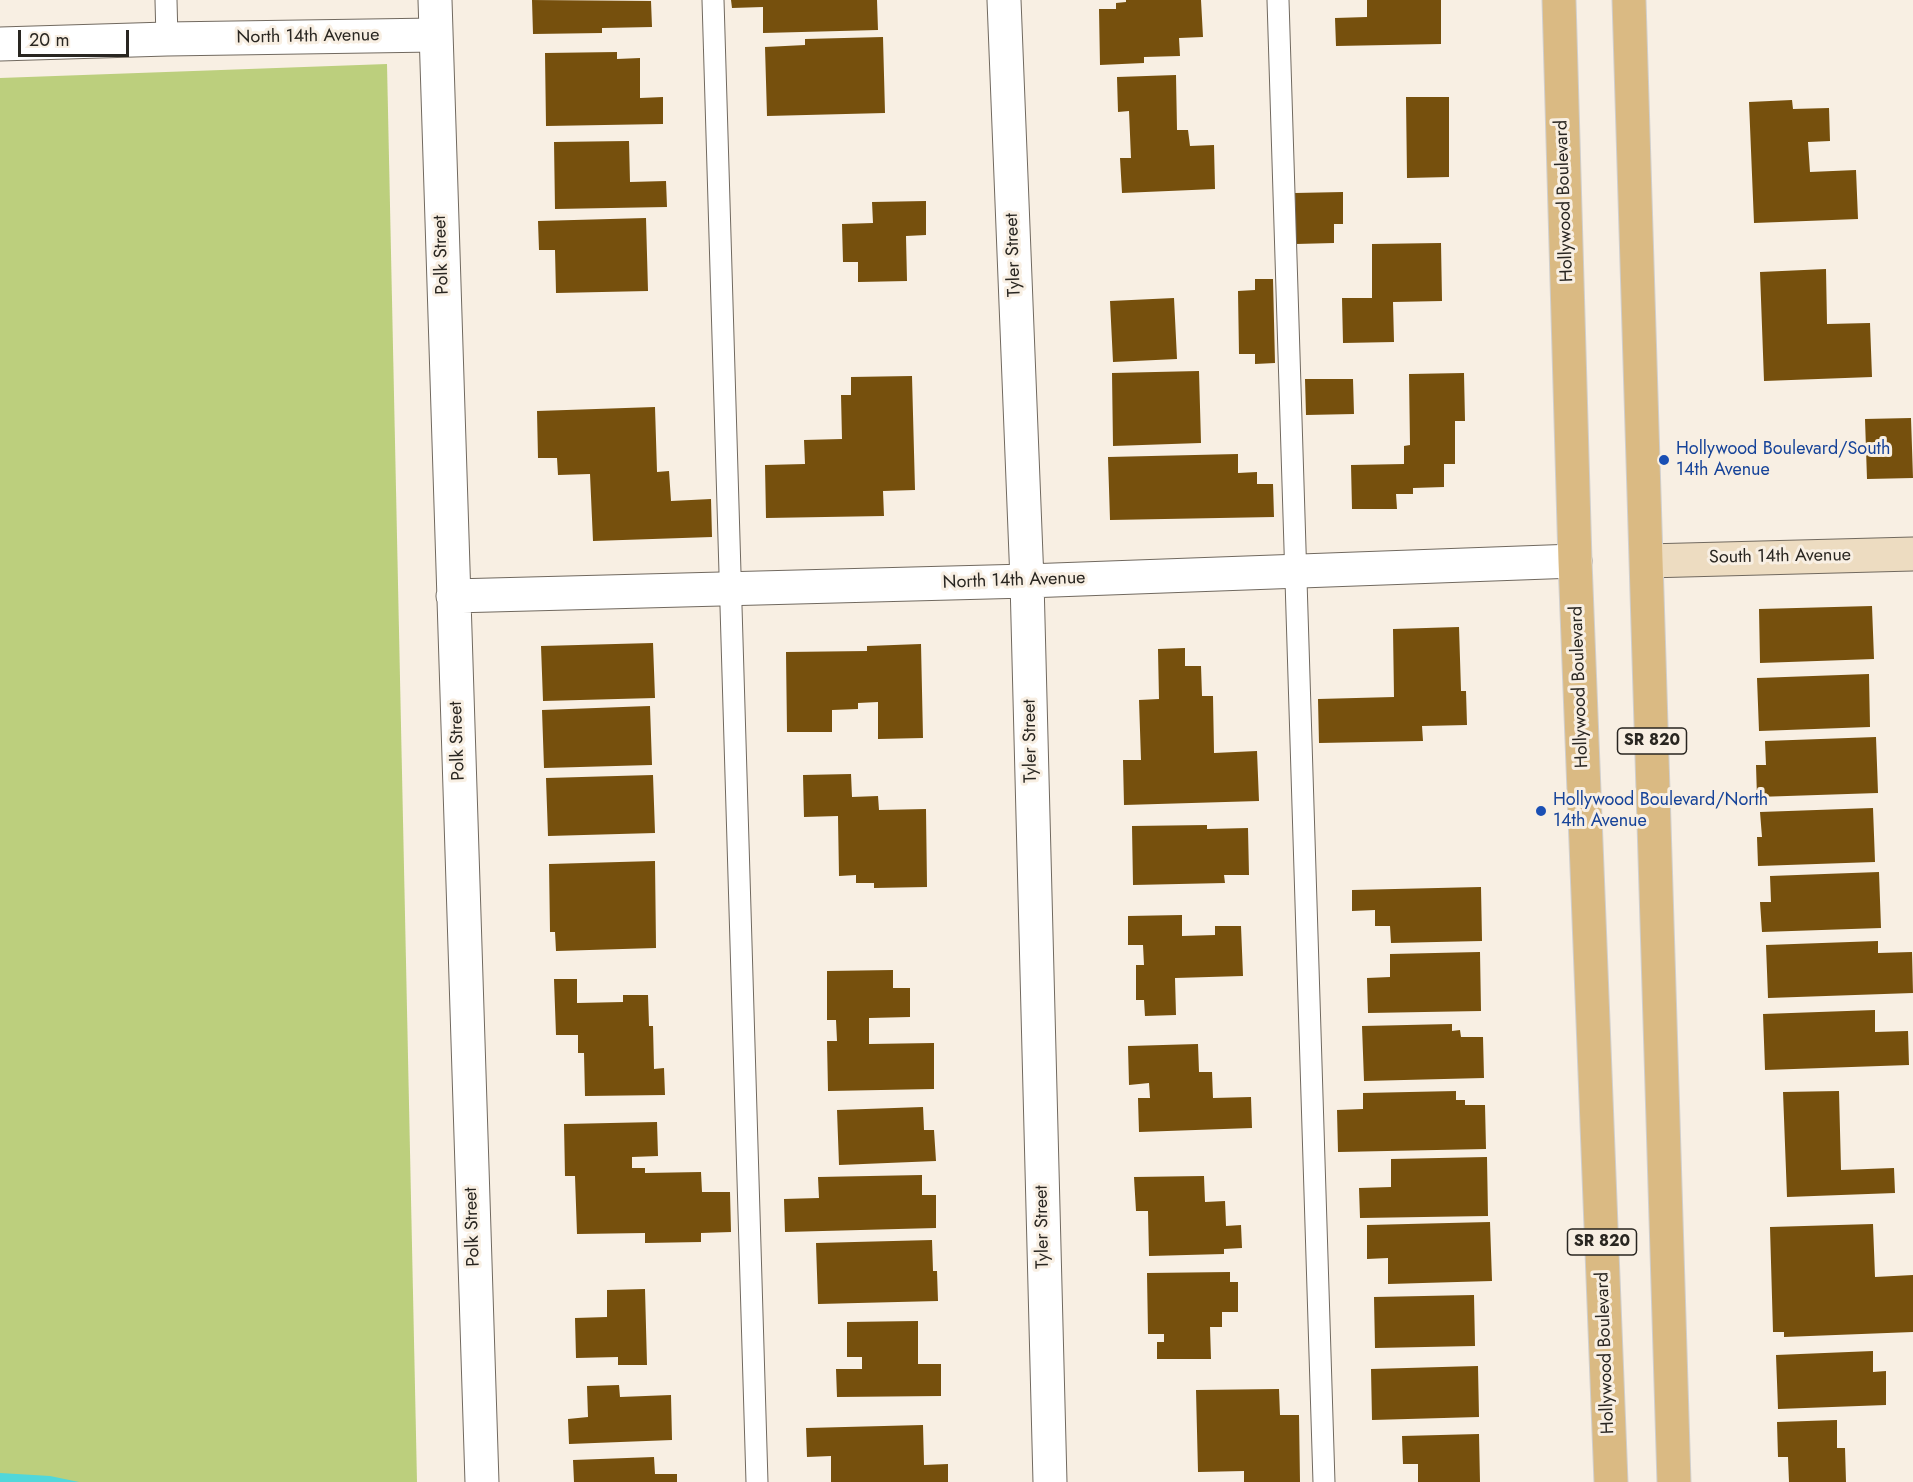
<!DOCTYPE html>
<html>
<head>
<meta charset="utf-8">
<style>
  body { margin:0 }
  #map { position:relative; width:1913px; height:1482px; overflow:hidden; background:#f8efe3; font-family:Jost,sans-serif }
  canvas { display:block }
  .scale { position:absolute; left:18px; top:30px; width:111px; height:27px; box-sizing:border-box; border:3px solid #292621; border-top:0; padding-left:8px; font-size:18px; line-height:21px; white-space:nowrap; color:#292621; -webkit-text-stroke:4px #f8efe3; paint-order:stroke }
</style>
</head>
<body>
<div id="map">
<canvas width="1913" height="1482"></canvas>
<div class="scale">20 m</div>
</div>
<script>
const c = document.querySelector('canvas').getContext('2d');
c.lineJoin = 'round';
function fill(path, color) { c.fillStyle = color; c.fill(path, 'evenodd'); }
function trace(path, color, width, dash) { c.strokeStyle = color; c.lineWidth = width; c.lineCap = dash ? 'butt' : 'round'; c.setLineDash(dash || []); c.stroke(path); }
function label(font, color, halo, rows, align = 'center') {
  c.font = font + ' Jost,sans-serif'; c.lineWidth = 6; c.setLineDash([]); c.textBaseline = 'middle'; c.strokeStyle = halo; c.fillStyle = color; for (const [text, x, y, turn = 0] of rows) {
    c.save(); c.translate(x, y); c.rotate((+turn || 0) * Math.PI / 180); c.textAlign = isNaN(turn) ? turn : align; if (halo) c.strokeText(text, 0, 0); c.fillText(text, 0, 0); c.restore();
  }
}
fill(new Path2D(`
  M387,64l30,1418h-417v-1404z`), '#bccf7d');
fill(new Path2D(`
  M0,1473l50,3 29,6h-79z`), '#51d7da');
fill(new Path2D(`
  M532,0l119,1 1,26 -50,1v5l-69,1z
  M731,0h146l1,30 -115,3v-26l-31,1z
  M1126,0h75l2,37 -24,1 1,18 -36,1v6l-44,2 -1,-56h17v-6l10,-1z
  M1367,0h74v44l-105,2 -1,-28 32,-1z
  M883,37l2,76 -118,3 -2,-69 40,-2v-6z
  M617,52v7l23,-1v40l23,-1v27l-117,2 -1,-73z
  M1176,75l1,55h11l2,16 24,-1 1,44 -93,4 -2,-35h11l-2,-47 -11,1 -1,-35z
  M1406,97h43v80l-42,1z
  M1792,100l1,9 36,-1 1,33 -22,1 2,30 46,-2 2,49 -104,4 -5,-121z
  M629,141l1,41 36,-1 1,26 -112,2 -1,-67z
  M1343,192v32h-9v19l-38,1 -1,-51z
  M926,201v34l-20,1 1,45 -49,1v-20h-15l-1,-38 31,-1 -1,-21z
  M646,218l2,73 -92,2 -1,-43h-16l-1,-29z
  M1441,243l1,58 -49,1 1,40 -51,1 -1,-45h30v-54z
  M1826,269l1,55 43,-1 2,54 -108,4 -4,-109z
  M1255,279h18l2,84 -20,1v-10h-16l-1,-63 17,-1z
  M1174,298l3,61 -64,3 -3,-61z
  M1199,371l2,72 -88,3 -1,-73z
  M1464,373l1,48h-10v43h-11v23l-31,1v6h-17l1,15h-45l-1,-44 53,-1v-18l6,-1 -1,-71z
  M912,376l3,114 -32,1 1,25 -118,2 -1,-53 40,-1 -1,-24 38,-1 -1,-44h10v-18z
  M1305,379h48l1,35 -48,1z
  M655,407l2,65 12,-1 2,30 40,-2 1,38 -119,4 -3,-67 -32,1 -1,-17h-19l-1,-47z
  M1911,418l2,60 -46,1 -2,-60z
  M1238,454v19l19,-1v12h16l1,33 -164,3 -2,-63z
  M1872,606l2,53 -114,4 -1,-54z
  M1459,627l2,64h5l1,34 -45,1 1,15 -104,2 -1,-44 76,-2 -1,-68z
  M653,643l2,55 -112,3 -2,-55z
  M921,644l2,94 -45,1v-37l-20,1v6l-26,1v22h-45l-1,-80 81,-1v-5z
  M1185,648v18h16l1,30h11l1,57 43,-2 2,50 -135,4 -1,-45h18l-2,-60 20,-1 -1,-50z
  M1869,674l1,53 -111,4 -2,-53z
  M650,706l2,59 -108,3 -2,-58z
  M1876,737l2,56 -121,4 -1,-32h10l-1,-24z
  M851,774l1,23 26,-1 1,14 47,-1 1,78 -53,1v-5h-18v-8l-17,1 -1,-60 -34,1 -1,-42z
  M653,775l2,58 -107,3 -2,-58z
  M1873,808l2,54 -117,4 -1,-29h5l-2,-25z
  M1207,825v4l41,-1 1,47h-25l1,8 -92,2 -1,-59z
  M655,861l1,87 -100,3 -1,-19h-5l-1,-68z
  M1879,872l2,56 -119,4 -2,-30h11l-1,-26z
  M1481,887l1,54 -91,2 -1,-17h-15v-16l-23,1v-21z
  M1182,915v21l33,-1v-9h26l2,50 -68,2 1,37 -31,1 -1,-16h-8v-35h8l-1,-20h-15v-29z
  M1878,941v12l34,-1 1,41 -145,5 -2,-53z
  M1480,952l1,59 -113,2 -1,-35 23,-1v-23z
  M893,970v18h17v29l-41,1v26l65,-1v46l-106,2 -1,-50h10l-1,-21h-9v-49z
  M554,979h23v24l46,-1v-7h25l1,31h4l1,43 10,-1 1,27 -80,1 -1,-43h-6v-18h-22z
  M1875,1010v22l33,-1 1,34 -144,5 -2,-56z
  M1452,1024v7l8,-1 1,7h22l1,41 -120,3 -2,-55z
  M1198,1044l1,28h13l1,26 38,-1 1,31 -113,4 -1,-34h12l-1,-15 -20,2 -1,-39z
  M1456,1091v9h9v5h20l1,44 -148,3 -1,-42 26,-1v-16z
  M1839,1091l2,79 53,-2 1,25 -108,4 -4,-105z
  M923,1107l1,23h10l2,31 -97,4 -2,-55z
  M657,1122l1,34 -26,1v11h13v5l56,-1 1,20h28l1,40 -30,1v9l-56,1v-10l-68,1 -2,-58h-10l-1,-52z
  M1487,1157l1,59 -128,2 -1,-30 32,-1v-28z
  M922,1175v20h14v33l-151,4 -1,-33 35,-1 -1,-21z
  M1204,1176l1,26 20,-1 1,25 15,-1 1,23 -18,1v5l-75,2 -1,-45h-12l-2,-34z
  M1490,1222l2,59 -104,3v-26l-21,1v-34z
  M1873,1224l2,53 38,-2v57l-129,5v-5h-11l-3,-105z
  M932,1240l1,31h4l1,30 -120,3 -2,-61z
  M1230,1272v10h8v30h-16v15h-12l1,32h-54v-17h7v-8h-16l-1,-61z
  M645,1289l2,76h-29v-8l-42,1 -1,-40 32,-1v-27z
  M1474,1295l1,51 -100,2 -1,-51z
  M918,1321v43h23v32l-104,1 -1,-28h26v-12h-15v-35z
  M1873,1351v21l13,-1v34l-108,4 -2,-54z
  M1478,1366l1,51 -107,3 -1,-51z
  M619,1385l1,12 51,-2 1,45 -103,4 -1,-25 20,-2 -1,-31z
  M1279,1389l1,26h19l1,67h-56v-11l-46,1 -2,-82z
  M1837,1420v28h8l1,34h-57l-1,-25h-10l-1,-35z
  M923,1425l1,40 24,-1v18h-117v-26l-24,1 -1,-29z
  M1479,1434l1,48h-62v-18h-15l-1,-28z
  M654,1457l1,17h22v8h-103l-1,-22z`), '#76500d');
const lane = new Path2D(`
  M166,0l1,39
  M713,0l44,1482
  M1278,0l46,1482`);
const street = new Path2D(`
  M435,0l47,1482
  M1004,0l23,581 23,901
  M0,44l167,-5 268,-4
  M453,596l574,-15 548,-20`);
const secondary = new Path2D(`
  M1647,561l266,-7`);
const primary = new Path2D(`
  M1559,0l16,561 36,921
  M1629,0l45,1482`);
trace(lane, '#71695f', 23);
trace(street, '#71695f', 35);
trace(secondary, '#71695f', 35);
trace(primary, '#d0cfce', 35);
trace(lane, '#fff', 21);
trace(street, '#fff', 33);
trace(secondary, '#eddcc1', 33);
trace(primary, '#daba83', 33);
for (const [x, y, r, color] of [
  [1664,460,6,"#1a4fb4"],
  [1541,811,6,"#1a4fb4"]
]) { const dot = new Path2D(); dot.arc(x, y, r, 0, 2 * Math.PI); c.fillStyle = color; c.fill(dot); trace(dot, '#f8efe3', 2); }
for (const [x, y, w] of [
  [1652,741,69],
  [1602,1242,69]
]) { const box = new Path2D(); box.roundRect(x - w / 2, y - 13, w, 26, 4.5); c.fillStyle = '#f8efe3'; c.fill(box); trace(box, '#292621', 1.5); }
label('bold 16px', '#292621', null, [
  ["SR 820",1652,741],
  ["SR 820",1602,1242]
]);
label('18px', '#292621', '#f8efe3', [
  ["North 14th Avenue",308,37,-1],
  ["Hollywood Boulevard",1565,201,-92],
  ["Polk Street",442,255,-92],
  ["Tyler Street",1014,255,-92],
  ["South 14th Avenue",1780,557,-1],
  ["North 14th Avenue",1014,581,-2],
  ["Hollywood Boulevard",1580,687,-92],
  ["Polk Street",458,741,-92],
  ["Tyler Street",1031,741,-91],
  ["Polk Street",473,1227,-92],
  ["Tyler Street",1043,1227,-91],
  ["Hollywood Boulevard",1606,1353,-92]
]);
label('18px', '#164399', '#f8efe3', [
  ["Hollywood Boulevard/South",1676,450],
  ["14th Avenue",1676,471],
  ["Hollywood Boulevard/North",1553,801],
  ["14th Avenue",1553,822]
], 'left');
</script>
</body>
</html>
